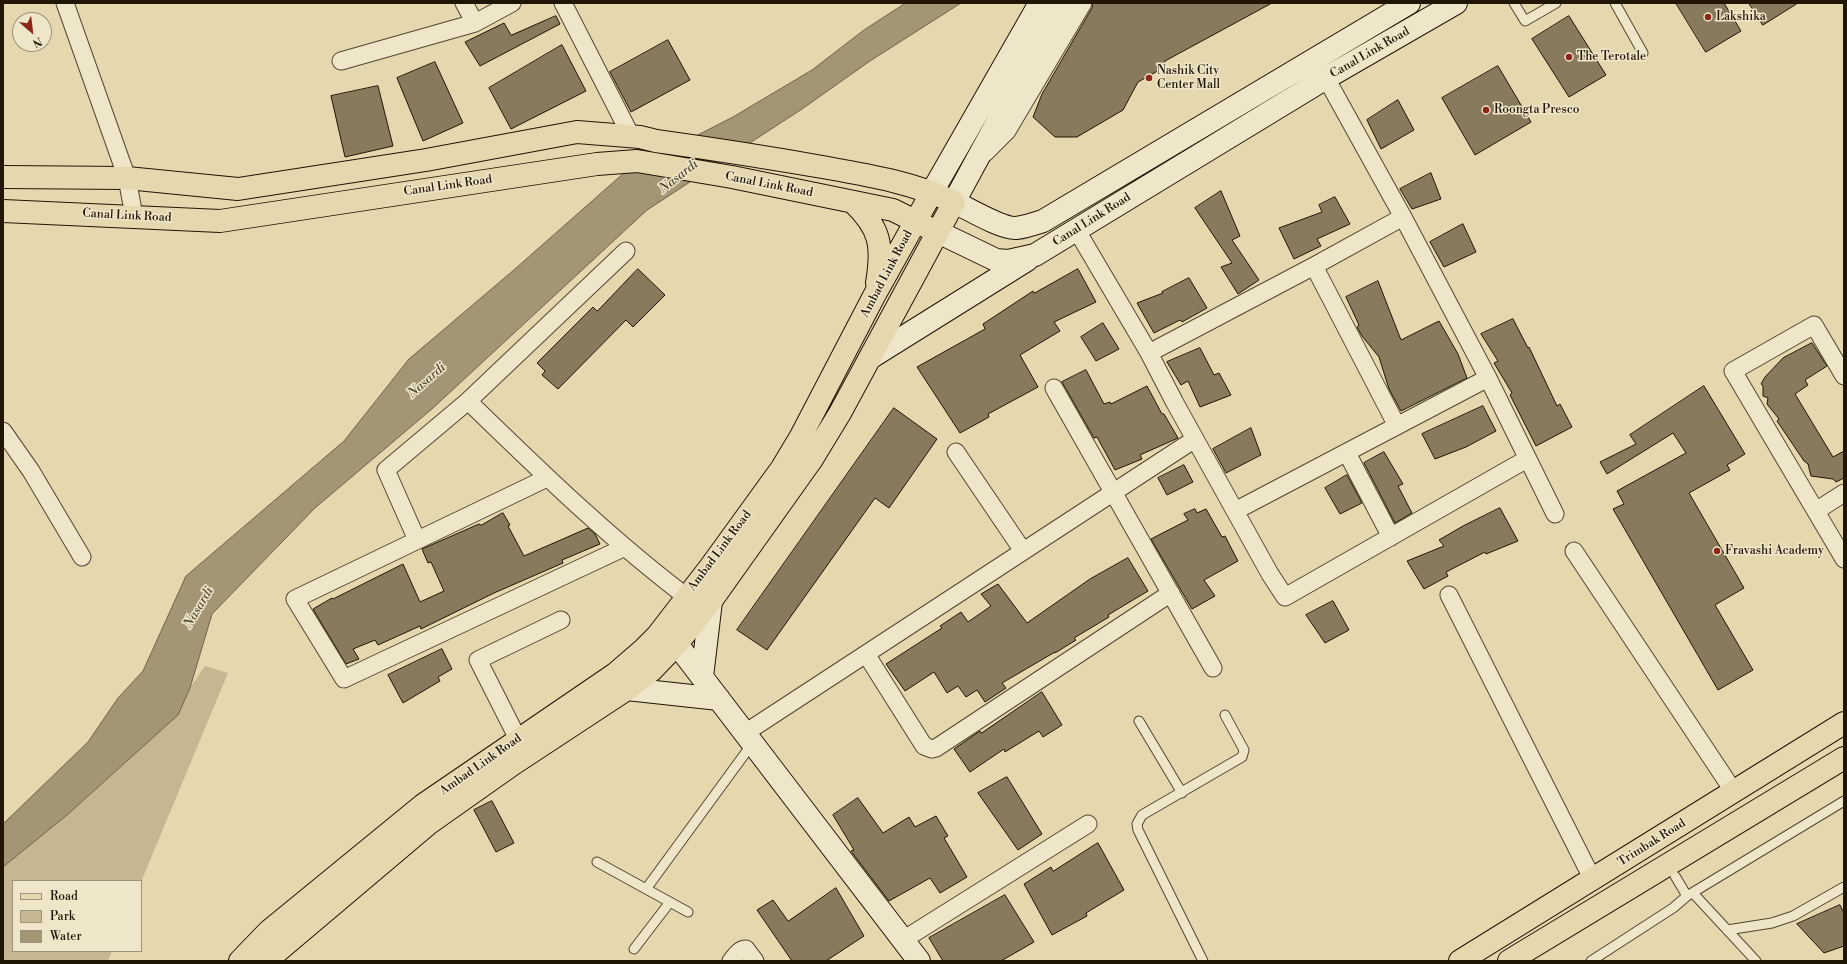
<!DOCTYPE html>
<html>
<head>
<meta charset="utf-8">
<style>
  body { margin:0 }
  #map { position:relative; width:1847px; height:964px; overflow:hidden; background:#e6d8ae; font-family:"Libre Bodoni",serif }
  canvas { display:block }
  .frame { position:absolute; inset:0; border:4px solid #211505; pointer-events:none }
  .legend { position:absolute; left:12px; top:880px; width:130px; height:72px; box-sizing:border-box; background:#efe6ca; border:1px solid #9d927b; margin:0; padding:5px 7px; list-style:none; font-size:12px; color:#211505 }
  .legend li { display:flex; align-items:center; gap:8px; height:20px }
  .legend b { width:20px; border:1px solid #9d927b }
  .north { position:absolute; left:12px; top:12px; width:40px; height:40px; box-sizing:border-box; background:#efe6ca; border:1px solid #9d927b; border-radius:50%; rotate:152deg; font-size:11px; font-weight:700; line-height:16px; text-align:center; color:#211505 }
  .north::after { content:''; display:block; margin:auto; width:14px; height:18px; background:#8f2418; clip-path:polygon(50% 0,100% 100%,50% 72%,0 100%) }
</style>
</head>
<body>
<div id="map">
<canvas width="1847" height="964"></canvas>
<div class="frame"></div>
<ul class="legend">
<li><b style="height:5px;background:#e6d8ae"></b>Road</li>
<li><b style="height:11px;background:#c5b791"></b>Park</li>
<li><b style="height:11px;background:#a39675"></b>Water</li>
</ul>
<div class="north">N</div>
</div>
<script>
const c = document.querySelector('canvas').getContext('2d');
c.lineJoin = 'round';
function fill(path, color) { c.fillStyle = color; c.fill(path, 'evenodd'); }
function trace(path, color, width, dash) { c.strokeStyle = color; c.lineWidth = width; c.lineCap = dash ? 'butt' : 'round'; c.setLineDash(dash || []); c.stroke(path); }
function label(font, color, halo, rows, align = 'center') {
  c.font = font + ' "Libre Bodoni",serif'; c.lineWidth = 3; c.setLineDash([]); c.textBaseline = 'middle'; c.strokeStyle = halo; c.fillStyle = color; for (const [text, x, y, turn = 0] of rows) {
    c.save(); c.translate(x, y); c.rotate((+turn || 0) * Math.PI / 180); c.textAlign = isNaN(turn) ? turn : align; if (halo) c.strokeText(text, 0, 0); c.fillText(text, 0, 0); c.restore();
  }
}
fill(new Path2D(`
  M205,666l23,7 -87,209 -128,-1v70h99l-4,10h-105v-94l64,-52 111,-100 12,-27z`), '#c5b791');
const water = new Path2D(`
  M906,3h55l-91,58 -68,48 -155,101 -214,198 -118,100 -103,106 -22,74 -12,27 -111,100 -64,52v-43l85,-82 30,-44 25,-27 43,-95 158,-135 65,-82 106,-90 110,-97 108,-55 79,-47 52,-40z`);
fill(water, '#a39675');
trace(water, '#6f6248', 1);
const building = new Path2D(`
  M1093,3h179l-107,58 -2,7 -25,14 -15,28 -46,27h-22l-22,-20 9,-23 50,-86z
  M1676,3h48l17,28 -35,21z
  M1749,3h49l-35,22z
  M556,16l4,8 -80,42 -15,-24 39,-19 7,12z
  M1569,16l37,59 -37,22 -37,-58z
  M668,40l22,40 -59,32 -21,-40z
  M562,45l24,46 -75,38 -22,-41z
  M435,62l28,61 -40,18 -26,-63z
  M1498,66l33,56 -56,33 -33,-57z
  M378,86l15,60 -48,11 -14,-61z
  M1398,100l16,30 -33,19 -14,-29z
  M1431,173l10,26 -29,10 -12,-20z
  M1221,191l19,45 -8,4 27,40 -21,14 -17,-27 11,-4 -37,-55z
  M1335,197l15,27 -33,15 4,7 -27,13 -15,-31 43,-16 -3,-7z
  M1463,224l13,28 -32,15 -14,-25z
  M638,269l27,26 -32,32 -7,-7 -68,69 -16,-14 3,-4 -8,-8 56,-56 4,4z
  M1078,269l18,33 -42,20 6,9 -40,24 18,32 -50,27 1,3 -29,16 -43,-66 68,-38 -2,-5 50,-33 1,2z
  M1189,278l18,30 -25,14 -2,-2 -26,13 -17,-30 26,-10 -1,-1z
  M1378,281l23,59 38,-19 19,33 9,24 -66,33 -12,-22 -10,-32 -17,-21 -5,-9 2,-2 -13,-28z
  M1513,319l15,29 1,-1 28,59 3,-2 12,23 -36,19 -26,-51 2,-2 -18,-30 4,-2 -17,-27z
  M1103,323l16,26 -23,12 -15,-24z
  M1812,343l15,23 -22,14 3,5 -13,9 38,63 11,-6v27l-8,4 -3,-3 -22,-3 -3,-12 -4,-3 -27,-40 2,-2 -12,-15 1,-6 -5,-2v-10l-2,-2 4,-7 18,-19z
  M1200,348l14,27 5,-2 12,22 -31,12 -12,-26 -7,4 -14,-23z
  M1086,370l18,34 6,-2 1,2 36,-18 15,28h2l14,24 -38,17 2,4 -27,11 -18,-33 -3,1 -32,-56z
  M1704,386l41,68 -18,11 3,5 -41,23 55,95 -29,17 38,65 -35,20 -105,-181 11,-5 -7,-13 69,-38 -13,-20 -66,41 -7,-12 36,-18 -6,-9z
  M1483,406l13,25 -30,16 -31,12 -13,-25z
  M894,408l43,31 -48,69 -14,-10 -108,152 -30,-20z
  M1251,428l10,27 -35,18 -13,-24z
  M1384,452l19,32 -5,2 14,27 -17,10 -31,-60z
  M1184,465l9,17 -26,13 -9,-17z
  M1347,475l15,28 -22,11 -15,-26z
  M1500,508l18,33 -32,13 -1,-2 -39,20 2,4 -24,13 -17,-28 37,-15 -5,-6 24,-14z
  M1195,509l2,4 9,-4 16,28 3,-1 13,25 -34,19 11,16 -23,13 -41,-70 37,-19 -4,-6z
  M503,513l7,12 -2,1 16,30 64,-28 7,6 5,10 -38,16 1,3 -69,30 -73,36 -1,-3 -42,19 -3,-5 -22,9 6,10 -13,5 -33,-55 19,-11 1,1 70,-35 17,38 24,-11 -13,-29 -3,1 -6,-14 57,-25 2,1z
  M1128,558l20,33 -40,24 1,2 -35,21 2,2 -21,13v-1l-53,31 4,5 -21,14 -8,-12 -11,7 -8,-11 -11,7 -13,-21 -29,19 -19,-27 56,-36 -2,-2 21,-14 7,10 23,-16 -10,-12 17,-10 29,39 63,-44z
  M1333,601l16,29 -24,13 -19,-28z
  M442,649l10,20 -14,8 2,4 -37,22 -15,-28z
  M1042,692l20,33 -19,12 -4,-6 -34,21 -1,-3 -34,23 -16,-23 26,-18 1,2z
  M1007,777l35,57 -24,16 -40,-57z
  M858,798l25,35 26,-16 6,10 21,-11 12,20 -4,2 23,39 -27,16 -10,-15 -41,23 -38,-50 3,-1 -21,-35z
  M492,801l22,42 -18,9 -22,-42z
  M1098,843l26,47 -38,23 1,3 -35,19 -28,-51 27,-17 2,4z
  M836,888l28,48 -38,25h-34l-35,-51 16,-10 15,21z
  M1005,895l29,47 -33,19h-58l-14,-23z
  M1840,905l4,8v33l-20,7 -27,-29z`);
fill(building, '#877a5d');
trace(building, '#211505', 1);
const lane = new Path2D(`
  M1514,3l11,18 31,-18
  M1615,3l28,50
  M1139,721l43,72
  M597,862l91,50
  M1675,876l12,20
  M646,889l106,-145
  M1693,893l63,68
  M1727,930l45,-7 21,-7 51,-29
  M634,949l36,-47
  M1203,961l-65,-131 -1,-6 5,-9 100,-58 2,-7 -19,-35
  M1591,961l82,-53 14,-12 157,-95`);
const street = new Path2D(`
  M65,3l62,175 7,38
  M464,3l11,20
  M563,3l68,133
  M341,61l134,-38 37,-20
  M1326,78l77,139 85,161 67,136
  M985,153l22,-22 76,-128
  M1076,229l73,124 26,50 95,171 15,23 242,-138
  M1314,266l83,160
  M1149,353l165,-87 89,-49
  M1844,376l-30,-51 -81,46 111,188
  M1054,388l159,280
  M468,401c73,71 146,142 228,203
  M3,431l28,40 51,86
  M956,452l67,99
  M1347,453l44,84
  M547,478l-252,121 49,80 279,-131
  M1235,511l253,-133
  M1816,511l28,-18
  M417,540l-31,-70 82,-69 158,-150
  M1574,551l160,241
  M1449,595l144,285
  M866,654l58,92 8,3 4,-1 235,-155
  M745,733l450,-294
  M518,739l-40,-79 83,-40
  M903,940l185,-116
  M731,961c4,-5 8,-12 15,-12l9,12`);
const secondary = new Path2D(`
  M1062,3l-108,199c15,7 48,27 62,26 9,-1 18,-4 27,-7l366,-218
  M932,192l108,-189
  M938,232l58,28 12,1 27,-6 291,-177 130,-75
  M870,358l157,-98
  M666,630l253,331
  M702,677l9,-76
  M627,689l92,10`);
const primary = new Path2D(`
  M3,177l124,1 111,11 188,-29 151,-28 63,5 16,4c58,8 115,17 172,27 45,8 85,15 126,34l-114,211 -28,46 -101,142 -34,43 -25,26 -25,19 -114,75 -85,60 -162,137
  M853,202c28,27 30,44 24,81
  M3,211l217,10 377,-57 40,-3 95,16 161,33 36,18
  M240,961l29,-30 154,-126 192,-131 29,-25 13,-13 54,-70 71,-98 18,-30 74,-142 58,-104`);
const highway = new Path2D(`
  M1460,961l384,-238
  M1509,961l335,-203`);
trace(lane, '#52462f', 11);
trace(street, '#52462f', 19);
trace(secondary, '#211505', 24);
trace(primary, '#211505', 24);
trace(highway, '#211505', 24);
trace(lane, '#efe6ca', 9);
trace(street, '#efe6ca', 17);
trace(secondary, '#efe6ca', 22);
trace(primary, '#e6d8ae', 22);
trace(highway, '#e6d8ae', 22);
for (const [x, y, r, color] of [
  [1708,17,4,"#8f2418"],
  [1569,57,4,"#8f2418"],
  [1149,78,4,"#8f2418"],
  [1486,110,4,"#8f2418"],
  [1717,551,4,"#8f2418"]
]) { const dot = new Path2D(); dot.arc(x, y, r, 0, 2 * Math.PI); c.fillStyle = color; c.fill(dot); trace(dot, '#efe6ca', 1.5); }
label('12px', '#211505', '#efe6ca', [
  ["Lakshika",1716,17],
  ["The Terotale",1577,57],
  ["Nashik City",1157,71],
  ["Center Mall",1157,85],
  ["Roongta Presco",1494,110],
  ["Fravashi Academy",1725,551]
], 'left');
label('12px', '#211505', '#efe6ca', [
  ["Canal Link Road",1370,53,-30],
  ["Canal Link Road",769,185,11],
  ["Canal Link Road",448,186,-8],
  ["Canal Link Road",127,216,3],
  ["Canal Link Road",1092,220,-32],
  ["Ambad Link Road",887,274,-62],
  ["Ambad Link Road",720,551,-53],
  ["Ambad Link Road",481,765,-35],
  ["Trimbak Road",1652,843,-32]
]);
label('italic 13px', '#554932', '#efe6ca', [
  ["Nasardi",679,177,-38],
  ["Nasardi",427,381,-41],
  ["Nasardi",199,608,-59]
]);
</script>
</body>
</html>
